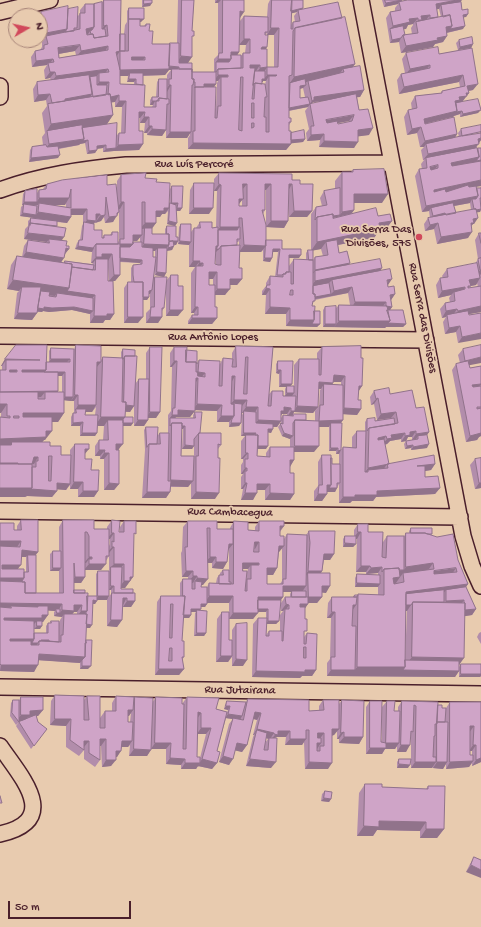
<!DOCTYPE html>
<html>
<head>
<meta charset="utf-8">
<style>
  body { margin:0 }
  #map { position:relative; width:481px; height:927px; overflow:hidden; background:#e8cbaf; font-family:"Gochi Hand",sans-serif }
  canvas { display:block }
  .north { position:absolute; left:8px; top:8px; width:40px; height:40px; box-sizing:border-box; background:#e8cbaf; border:1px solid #a9867a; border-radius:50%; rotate:81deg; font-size:11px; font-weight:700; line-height:16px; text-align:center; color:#4a1f2b }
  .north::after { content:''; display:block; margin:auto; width:14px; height:18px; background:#d1495b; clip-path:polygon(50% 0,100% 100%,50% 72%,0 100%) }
  .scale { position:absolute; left:8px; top:901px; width:123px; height:18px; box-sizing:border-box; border:2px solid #4a1f2b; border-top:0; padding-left:5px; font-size:12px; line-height:14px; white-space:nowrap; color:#4a1f2b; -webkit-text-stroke:3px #e8cbaf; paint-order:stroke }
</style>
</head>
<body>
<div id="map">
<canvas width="481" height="927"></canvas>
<div class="north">N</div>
<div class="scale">50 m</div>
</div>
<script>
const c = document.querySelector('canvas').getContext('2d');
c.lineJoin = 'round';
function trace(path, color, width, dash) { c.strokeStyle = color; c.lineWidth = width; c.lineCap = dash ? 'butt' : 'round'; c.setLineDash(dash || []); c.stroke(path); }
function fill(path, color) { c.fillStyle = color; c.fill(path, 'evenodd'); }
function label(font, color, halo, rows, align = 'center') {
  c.font = font + ' "Gochi Hand",sans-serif'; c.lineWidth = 3.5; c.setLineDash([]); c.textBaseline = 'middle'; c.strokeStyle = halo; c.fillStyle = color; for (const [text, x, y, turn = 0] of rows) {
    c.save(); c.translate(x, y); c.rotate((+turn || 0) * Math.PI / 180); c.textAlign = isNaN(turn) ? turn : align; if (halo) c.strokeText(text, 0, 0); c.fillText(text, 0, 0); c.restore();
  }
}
const street = new Path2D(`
  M361,0l102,536 9,30 9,20
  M0,12l50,-12
  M0,86v11
  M0,190c41,-15 83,-21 126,-25l266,-2
  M0,336l426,4
  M0,511l460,6
  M0,687l481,7
  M0,746c21,31 62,74 0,88`);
trace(street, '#4a1f2b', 18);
trace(street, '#e8cbaf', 15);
fill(new Path2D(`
  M104,0h17l-1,34h4l1,-9 2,-3v-11l2,-3 12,14h-1v4h4l2,-2 3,7 3,13h17l1,-1h7l1,-43h16l-2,31v8l-4,24 4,9h22v-13l4,-4v-52h-3v-3h29l-4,18v3l4,-5 23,1 1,-13 2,-4h33v8l-1,1 40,9 13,46 -2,3 11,23 -4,7h-3l2,13 10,25 -11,1 -4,12 -35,-1 1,-7 -13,1 -1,-8 3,-4 -4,-18 3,-4 -19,4v7l2,4 -2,3v6l2,2 14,6 -2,3 -12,1v1l-5,6 -98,-1v-11l2,-3v-2l-3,5h-21v-8l-4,6 -15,-1v-2h-3l1,-10h-5v-5h-1v13l4,13 -4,6 -25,1 -11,1v-4l-6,1v1l-2,3 -8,1 -2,-11 -5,1 -1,1 -20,4 -1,9 -29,4 1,-12 2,-3 11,-2 -1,-8 3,-4 -3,-20 5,-7 -1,-6 -12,2 -1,-13 4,-7 14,-2 -1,-2 -5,1 -1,-9 3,-5 -15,2 -1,-10 4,-6 5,-1 2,-3v-5l3,-4h-1l-2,3 -12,2 -1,-3h11v-24h-5l1,-2h3l2,-2 27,-3 10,7 2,-3v-3l5,-6h9l8,-2zM297,12l-3,4 1,6h-2l-2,3v-12zM267,33v2h7v32h-7l-2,-32zM239,45h7l-1,8h-2l-2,3 -4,-1 2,-3zM75,51l1,4 -17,3 -1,-4zM169,70h2l-4,5v7l-8,-3 -2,3 -1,15h-4l-2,3v5h3l-1,2h-8l-1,-22v-9l22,-1zM120,76h8l-1,6h7v2h-14zM216,81h2l-1,2 -1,25 -1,1 -11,-22h10l2,-3zM263,81h3l-1,3h-3v-2zM303,88l2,9 -5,1v-9zM326,101l-14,3 1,-2zM112,102h3v5h7l-1,26h-2l-3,3 -9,-12 6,-9zM349,121v1l-11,2v-1z
  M142,0h10l-2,6 -8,1z
  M382,0h20l-1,1 60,1 1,8 6,4 -2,3h-3v12l-16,4v3l-4,6 -8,2 -2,3 -32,6 -2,-11 -9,1 -4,-25 4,-6 5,-1v-3l3,-4 -14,3zM437,9h2l2,8 -4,1zM413,24v1l-2,3 1,6 -7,1 -2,-6h3l2,-4z
  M459,40l14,4 -2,4 -13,2 -2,-7z
  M472,48l1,42 -5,1 1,2 -7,9 16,11 -18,4v-3l-35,10 32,10 -2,4 4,-1 -1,-4 3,-4 20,11 -5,8 1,1 1,-1h3l-5,39 1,1h3l1,-2v24l-1,2h-3l-3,12h-1l-2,2 -3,12 -31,6 -3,-15 -9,2 -1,-7 4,-6h2l-1,-7 -7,1 -7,-36 4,-7h3l-1,-5 3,-4h-1l-2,-10 3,-3h-4l-3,-14 -10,2 -3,-18 4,-7h4l-1,-7 4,-7 26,-3 1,-2 18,-4 -1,-5 -60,12 -2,-14 4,-6 4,-1 -3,-14 4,-6 33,1zM470,203l1,7 -15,3 -2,-7z
  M353,170l29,33h-28v7l-3,4 27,2 14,5 -7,9 -6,1 -5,7 -36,7 1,8 9,12 32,6 8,14v2l7,7 -4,6 1,7 -2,3 16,14 -3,3h-17l-1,1 -62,-1v-17l2,-3 11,1 3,-3h11l-2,-12 -33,7 -3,4v2l8,18 -3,3 -31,-1v-12h-21l1,-19h-4v-4l4,-5v-3l4,-7 5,1 3,-25h-5l-1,6 -2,4 -7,-1v-11l-2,2h-21l-1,16 3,11 -5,6h-7l-5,10h-10v12l2,11 -5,6h-24v-3l4,-6h2v-2h-3v-40l4,-6h-6v-22l-11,-1 1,-17 2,-3 10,8 3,-4h2l4,-6 12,6 4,-1 1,-36h-3v-12l5,-6 73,7 8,4 12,27 -5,6h-18l-1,-15v19l-4,7 -18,-1v-37h-1v20l-2,4 3,26 33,18h-10v8l5,-7 12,1v-7l2,-3h3v-36l5,-7 6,-1 -2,-8 4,-7 11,-2v-8l7,-9h9zM242,200v6h-3v-2zM239,241v4h-2v-3h1zM321,249l2,7 -8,1 -2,3v-10zM216,252v12h-1zM209,279h4v6h-4z
  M121,175l24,3 11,4 14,22v-15l2,-3 10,22 -2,3h-4l-1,15 1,11 2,4 -2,4h-2v1l-2,4 -6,1v22l-2,4 -9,-2v-6l-1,9 1,-1 9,31 -2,3v6l-4,6h-12v-10l4,-4v-15h-1v3l-2,3h-4l-5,23h-14v-35l4,-6h3v-14l2,-3 7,-1v-1l-20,-1v13l-5,6h-2l1,33 -4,6h-5l-2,3h-13v-9l-18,-4 -23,2 -6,-1 -1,1h-5v1l-5,7 -18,-1 3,-26 2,-2 -12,-2 4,-24 6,-9 5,1 2,-11 4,-6 19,3v-1l-23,-3 1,-10 3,-3v-5l3,-3h5l-16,-2 1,-9 2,-2h-1l1,-11 2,-3 12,2 2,-3 4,-1 4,-5 60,1 10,2v-6zM66,202v5l-14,-2h13zM119,209v32l-1,1 -6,-10 -2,3h-6l-2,3 -8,-8v-6l1,-2v1l6,-2 3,-4 1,6 8,-1 4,-7zM168,211l-1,13 8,2h-8l-2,3v5h-13v-6l4,-5v-6h4l2,-3h3zM71,215h12v9l-1,2 -2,14h-1l-2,3 -2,6 17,3 -1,11h2l-1,1 -27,-3 -1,2 -3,-1 4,-8 4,-5 -7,-8 -5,-15v-4l10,1 4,-6zM140,237v5h-7v-1h4zM153,251h2v6h-2zM108,267l1,14h-1z
  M194,183l15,31h-20l1,-24z
  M479,233h2v79l-13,2 1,1 12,-2 -23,30 -2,-11 -11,2 -2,-12 3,-5 -4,1 -2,-9 5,-6 5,-1 -1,-4 2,-3 -13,3 -2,-13 4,-7h3l-1,-2 5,-7 28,-5 3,-5 -3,-19zM477,283l1,4 -9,1 2,-2 5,-1z
  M171,275l7,11v30h-12v-35z
  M76,345l25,15 2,-3 18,1v-6l2,-3 12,7v28l4,-5h7v-26l4,-6 10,65 -4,6h-8v2l-4,6h-10v-20l-4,6h-5v5l6,9h-8l-4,24v34l-5,6h-10v-31h-4v-3h-5v-10l4,-6h4l1,-14h-7v7l-2,3h-15v-10h-9v-9l2,-4h1v-12h-3l-7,-1v13l-6,9h-6l-7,18h-1l-2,2 8,4 11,9h9v-5l5,-6 10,11v4l6,11 7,21 -4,6h-16v-8h-8v-4l-4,5 -9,-1v2l-5,6 -25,-1 -2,1h-25v-80h1l1,-51h-1l4,-7 41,3h21h-18v-11l2,-3 23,1zM58,376h4v16h-4zM96,407l-1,8h-10v-3h7z
  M236,346l37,1 -4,47 3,-3 11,5h2v-7l1,-2h-7v-13l-3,-1v-9l2,-3 14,23 -2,2h4v-21l5,-6h18v-6l5,-6 39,11 1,28 -4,6v8l3,9 -4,6 -14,-1v6l-3,3 1,27 2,-3 9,1v-11l5,-6h8v-9l2,-3 8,2 17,-3 -15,2 -3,-16 -3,1 -1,-8 4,-6 16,3 26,14 13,24 -2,3v13l-16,2v-2l-6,1 -1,-5 2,-3 6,-1v-3h-4l-2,4 -5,1v-3l-11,2 -3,3 -2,1 4,19h46l-4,6 -6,1v6l15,11 -5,6 -59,3 -3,4h-21l-2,2h-11v-19l-4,8 -8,-1v3l-5,7h-8v-10l4,-5v-24l4,-7 9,3 1,6h7v-10h-3v-3h-7v-24h-10l-5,25h-20v8l-4,6v7l4,21 -4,6h-25v-10h-8l-4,10h-12l2,-11h-2v-12l2,-3h-2v-9l2,-3v-3h-2v-18l4,-5h-4l1,-21 1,-2h-1l-1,10 -2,3 -10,1v-5h-12v-11l-22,-1 -5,7h-14l-1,1h18v-3l2,-3 5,21 21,12 -3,4 -3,50h-24v-16l-3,4h-17l-1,5 -4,6h-24l3,-48 -1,-20 2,-3 12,8 2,-2h8v-18l3,-4 1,-44h-2v-14l4,-6 12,3 11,13 2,-3 21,4 3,-6 9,1v-6zM333,382h8v3l-9,-1zM318,389h3l-1,1 -1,16 -4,5v10l-9,-1 -13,-6 1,-2 19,1 5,-6zM282,414h5v1h-4l-2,3v-3zM281,421v2l-3,4 4,9 8,3v8h-20l-4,6v4l-9,-1 1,-7h8l2,-17 3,1 2,-6h4zM182,429h1l-1,20h10l2,-3v14l-13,-4z
  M463,349l7,19 11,-2v70l-2,1 -2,3 -11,2 -14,-72 4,-6 4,-1 -2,-8z
  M475,459l6,29 -6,1 -5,-24z
  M21,520l17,32 -2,3v38h23v-22h-9v-17l3,-3h6v-24l4,-7 31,9h13v-2l5,-7 7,12h1v-5l4,-6 9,17v39l-8,11h-4v1l12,4 2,8 -4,6h-8v-2l-1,15 -5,7 -10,-1v-27l4,-5v-4h-2l-2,10h-10l-2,4h-2l-3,24h-4l-1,14 1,-2 2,29h-8v-6l-41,-3 -5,12 -34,-1v-148l14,7h3v-4zM109,539h1v5l-1,2zM109,553v18h-11l-2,3v22h-8l-14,-6v-7h7l4,-6v-7h16l5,-9 3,-5zM22,557h4v15h-2l-6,-3zM48,610l7,1 -1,1v4l8,1 -2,3 -1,3 -8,-2 -1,2h-2l-2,3v7h-12v-4h6l2,-7h1l5,-7zM74,612h3v2h-5z
  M188,521l29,8h13v-1l4,-7 14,9h7v-3l4,-6 25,5 -4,6v4l4,3 3,-5 19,1 3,-4 25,23 -4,6h-6l-2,11 -1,2 5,20 -4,-1v5l-5,6h-9l-3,5 -1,29 3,-4 9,37 -4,6h-10l-2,2 -48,-1 1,-53 5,-6h8v-6h-8l-5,7h-24v21h3v-10l4,-6 7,42h-11v-9l-4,5h-12l1,-43 5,-7h7v-9h-22l-2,4h-4l-1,3 6,23 -2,3h-10l1,-23 1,-1h-5v3l-2,3h-6l-1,23 2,16 -2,3 2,9 -5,6h-24l2,-73 4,-6h19v-13l3,-4h5v-2h-6l-1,-24 1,-2 1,-24zM282,548v33l-2,3h-13v-9h6l4,-7 2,-16zM229,549v21h-6l-3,3v2h-1l-2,3 -1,5h-7l-2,4h-6v-2h2l4,-22h5v5l11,1 4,-7 1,-12zM243,569h5l-1,3 -1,8v2zM283,592h8l-1,2v3h-5l-4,6v8h2l-3,4v16h-11l-3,4 1,-11h9l3,-3 2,-21 2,-3z
  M358,524l10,8 15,10 4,-6h17l2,-3h3v-2l2,-3 21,6 -1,1 27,25 10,24 -2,3 10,22 -4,6 -8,1 -5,51 2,-3h20v12l-1,1h-21v-6l-4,6 -128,-1v-13l3,-4 1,-41h-4l1,-15 4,-6h21l2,-2h23v-8h-23v-9l2,-4 21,1v-2l-12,1v-2h-10l1,-33h-1v5l-3,3h-10v-8l2,-3h9v-6zM406,611h1l-2,49z
  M481,632v12l-4,-7 2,-4z
  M55,695l29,5 3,-4 13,32v-10l5,-7h7v-8l4,-7 17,3 2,-2 17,6 4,-6 26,7 5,-7 29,12 11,3 1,-2 -4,-1 1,-4 2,-4 19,1 2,-3 61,12 10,-1v-4l4,-6 16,4 3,-4 21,37 -4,7 -20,-1v-4h-2v-8l-3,4 -2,1 -4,33h-23l-1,-27 -2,3h-17l1,-8h-10l-1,1 -4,30 -25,-2 7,-29 1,-2h-1l4,-15 -4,-1 -6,26 -5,7 -7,-2 -6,15 -10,-3 10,-38 4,-5 -7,-1 -9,33v12l-5,6 -14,-3 -2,3h-15v-4l-15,-1v-15h-15l-4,7h-18l1,-11 -2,2h-6l-5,10h-1l-5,9 -9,1 -1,-21h-1v14l-5,7 -11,-8v-12v3l-5,6 -13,-9v-21l-16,-1 1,-24zM131,713l-1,9h-2v-6zM197,734h9l-6,24 -3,-1zM266,738l2,1 -3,4z
  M21,697l22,13 -5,6h-2l2,6 9,7 -16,20 -15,-23 3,-4 3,-1h-3v1l-3,3 -6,-9 1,-13 2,-3h6z
  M370,701l12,41v-35l5,-6 7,10h4v-4l4,-6 36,4 4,3h4l4,-6h31v60l-9,4v-3l-3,4 -23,2v-5l-3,5 -10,-1v-1l-1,1h-21v-34l-5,18h-9v-6l-2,3h-10l-3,5h-16v-47zM470,751h2v4h-2z
  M399,759l9,9h-11v-6z
  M365,784l17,3 44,2 2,-3 16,43 -7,9h-17v-7l-43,-1 -4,6h-16l2,-43z
  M325,791l6,8 -2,3 -8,-1 1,-7z
  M474,857l7,3 -15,12 4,-8z`), '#b28dab');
fill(new Path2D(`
  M217,0h4l-3,3h-3z
  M402,0l-2,4 -1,-2 -1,2 -14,3 2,-4z
  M457,0h5l-4,5h-17l-2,4 -8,1 5,-6z
  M152,3l-2,3 -8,1 2,-3z
  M303,8l-2,3 -3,-1 -1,2 -8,2 2,-3z
  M240,11l4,1 -4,6z
  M468,14l-2,3 -5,1 2,-3z
  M430,15l-5,6 -9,3 5,-8z
  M418,18l-5,6 -5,1 -2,4 -15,2 -1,-2 3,-3 16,-7z
  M129,19l-2,3 2,-3h15l-3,3h-12z
  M107,25l-5,7h-2l4,-6z
  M452,26h13l-2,3 -22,5 5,-7z
  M94,27l-3,6 -1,-2 -2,3 -6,1 4,-6z
  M271,28h8l-5,7h-7z
  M67,29l-4,6 -17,1 -4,5 -12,2 2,-3h8v-4l6,-3z
  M447,36l-4,6 -8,2 -2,3 -32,6 5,-7 31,-8z
  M401,38l-2,4 -9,1 2,-3z
  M244,39h6l-4,6h-7z
  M473,44l-2,4 -13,2 2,-3z
  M80,45l-5,6 -22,4 5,-7z
  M108,46l-4,7 -28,4 5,-6z
  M262,47h5l-4,6h-6z
  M120,51l-4,6v-5z
  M231,52h8l-4,7 -6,-1z
  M181,56l11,1 -4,6h-11z
  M132,57h13l-4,6h-13z
  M53,59l-4,6 -1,-2 -1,2 -15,2 4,-6z
  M218,59h13l-4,6 -11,-3z
  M355,64l-7,9 -4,-1 -1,-3 -4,6 -31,6 -1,1 -17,3v-2l4,-6z
  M250,65h10l-4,6 -11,1z
  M430,65l-5,6 -20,4 5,-6z
  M169,66l10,1 -2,3h-8l-4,5 -36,1 1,-3 -2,3h-12l4,-6z
  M267,67l-4,7h-7l4,-6z
  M108,69l-4,6 -5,-2 -2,3 -46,7 5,-7z
  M50,72h5l-5,6 -5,1z
  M218,75h10l-4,6 -3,-4 -3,4h-4z
  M267,75h10l-5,6 -3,-5 -3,5h-3v1h-3l2,-3h2z
  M463,75l-4,7 -60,12 5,-7z
  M129,79h7l-2,3h-7z
  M99,82h10l-5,6h-9z
  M204,84h12l-2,3h-13z
  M478,84l-5,6 -10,2 4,-6z
  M169,85h2l-4,7h-2z
  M306,85l-3,3 -5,1 2,-3z
  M364,90l-4,7 -47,5 -3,4v-2l-2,3 -21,4 2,-3 21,-4 4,-7z
  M466,93h3l-7,9 -7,4v-5l4,-4z
  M50,94l-4,6 -12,2 4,-7z
  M92,94l-4,7 -23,3v-5z
  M119,95l-4,7 -20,3 13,-8z
  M119,101h7l-4,6h-7z
  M152,101h3l-2,4h-3z
  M481,110l-3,3 -18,4 3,-3z
  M457,111h5l-2,3 -6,2 -1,1 -34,8 5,-6z
  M139,112h6l-5,6h-5z
  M113,115l-6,9 -60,9v-2l4,-7z
  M354,115l-5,6 -27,5 4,-6z
  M144,117h5l-4,6h-5z
  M149,126h3l-5,7h-3z
  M421,127l-4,6 -10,2 5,-6z
  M373,128l-4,7 -15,2 4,-7z
  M152,129l14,1 -4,6 -15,-1z
  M170,132h21l-4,6h-21z
  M324,134l-4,6 -13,1 4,-6z
  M457,134l-4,7 -27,3 -2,3h-4l5,-6z
  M481,138v2l-7,10 -48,8 -3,2 5,-6z
  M84,139l4,1 -3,3 -5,1 -1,1 -35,6 5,-7z
  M305,139l-2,3 -17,2 3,-4z
  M324,141l34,1 -4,6 -35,-1z
  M193,143l98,1 -5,6 -98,-1z
  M143,144l-4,6 -25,1 -11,1 3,-3 10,-1 2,-3z
  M106,145l-3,3 -8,1 2,-3z
  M97,150l-2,3 -8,1 2,-3z
  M60,155l-2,3 -29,4 2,-4z
  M479,157l2,3v2l-34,7 4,-6z
  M438,165l-5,7 -7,1 4,-6z
  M481,180v6l-51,10 4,-6z
  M219,184l2,1 -4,6h-3z
  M243,184h4l-5,6z
  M265,184h6l-5,6h-5z
  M289,184h3l-4,7z
  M354,194h34l-6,9h-34z
  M478,196l-4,6 -2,-3 -2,4 -38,7 -1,-2 -2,3 -7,1 4,-6z
  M39,198h30l-4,7h-26v-2l-1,2h-16l2,-3h13z
  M239,199h4l-5,6z
  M121,202h3l-4,7h-3z
  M172,203h6l-3,3h-5z
  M164,208h5l-4,6h-3l-2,3h-9l5,-6z
  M177,208h5l-2,3h-5z
  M194,208h19l-4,6h-20z
  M71,209h16l-4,6h-16z
  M481,209l-1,3 -8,1 2,-3z
  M354,210l-6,9h-31l23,-4 2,-3z
  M294,211h18l-5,6h-18z
  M38,212l33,5 -4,6 -33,-5z
  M119,212l-6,10 -8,1 4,-6z
  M23,213l13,2 -2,3 -14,-2z
  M445,213l-2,4 -12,2 2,-3z
  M96,214h4l-8,13 -8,-3 3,-4z
  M105,215l-4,6 -6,2 5,-7z
  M478,218l-4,6h-1l-4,5v-4l4,-6z
  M169,221l8,2 -2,3 -8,-2z
  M271,221h17l-4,7 -18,-1z
  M392,221l-7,9 -6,1 -5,7 -47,9 -1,-5 -5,7 -10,2 6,-9 62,-19z
  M145,223h11l-5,7 -6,-2 -2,1h-3z
  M438,223l-4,6 -9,2 5,-6z
  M220,227h19l-4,6h-19z
  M472,232l-4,6 -31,6 4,-7z
  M28,233l36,4 -4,6 -11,-4 -2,3 -23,-3z
  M133,235h9l-5,6h-9z
  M167,241h11l-2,4 -8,-1z
  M180,241l11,1 -2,3 -11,-1z
  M120,244h13l-5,7 -10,-1z
  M144,244l25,1 -5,6 -6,-3 -3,3h-15z
  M244,245l22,1 -5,6h-22z
  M78,246l16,2 -2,4 -17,-3z
  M174,246l-2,4 -6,1 2,-3z
  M216,246h2l1,3 -3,3h-5z
  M66,248l3,1 -5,6z
  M273,249h7l-2,3h-8z
  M26,252l38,6 -4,6 -38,-6z
  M102,254h10l-4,7 -12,-2 -3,4h-2l5,-6z
  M289,255h12l-2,3h-12z
  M118,258l24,2 -2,3 -24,-2z
  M265,258h7l-2,4 -7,-1z
  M193,261h7l-5,6h-6z
  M199,263h4l-5,7 -2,-1z
  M350,263l-5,6 -30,2 -4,5h-1l5,-6z
  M382,268l-4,7 -46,5 -4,4 -18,4 5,-7z
  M480,270h1v4l-1,1 -4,1z
  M157,272l9,1 -2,4 -9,-2z
  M209,272h8l-4,7h-9z
  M114,275h6l-5,6h-6z
  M480,278l-4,7 -11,2 4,-7z
  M230,279h12l-5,6h-11z
  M392,279l-4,6 -1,-5z
  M13,280l56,8 26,7 -5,6 -33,-8 -2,3 -16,-2 -17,-7 -3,4 -12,-2z
  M352,287l-4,6 -38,7 2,-3 19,-3 3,-3z
  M465,287l-4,6 -7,-1 -3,3 -13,3 4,-7z
  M266,288l4,1 -4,6h-4z
  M217,289h13l-5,6h-12z
  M152,290l-2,4h-3l2,-3z
  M395,294l-4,6 -1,-5z
  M141,297h8l-2,3h-8z
  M355,302h31l-5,7h-30z
  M386,306l6,1 -4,6z
  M481,306v6l-28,5 5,-6z
  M44,307h30l19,4 -3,3 -18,-4 -23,2 -6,-1 -1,1 -8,-1 2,-3z
  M195,307h3l-4,6h-3z
  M270,307l20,1 -4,6h-21z
  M457,309l-4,6h-6l-1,2 -4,1 4,-7z
  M170,310h13l-5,6h-12z
  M18,313h19l-5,7 -18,-1z
  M107,314h7l-4,6h-5l-2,3h-13l4,-7z
  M128,317h15l-5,6h-14z
  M150,317h12l-4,6h-12z
  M192,318h25l-5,6h-24z
  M290,320h24l6,4 -3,3 -31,-1z
  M339,321h51l16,3 -3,3h-17l-1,1 -51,-1z
  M325,324h11l-2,3h-11z
  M460,326l-4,6 -11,2 4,-6z
  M481,333v6l-23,4 4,-6z
  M481,357v6l-21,4 5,-6z
  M5,359l35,1h-34l-4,6h-1z
  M51,359h19l-3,3h-18z
  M174,361h3l-5,6h-2z
  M97,362h4l-5,6z
  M10,370h7l-4,6h-8z
  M22,370h24l19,2 -3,4h-45z
  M278,370h3l-2,4 -3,-1z
  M198,372l7,1 -5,6h-2l-4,6h-3z
  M334,375l11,1 -4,6h-12z
  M232,376h3l-4,7z
  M319,382l14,1 -4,6 -5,-5 -3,5 -7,-1z
  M281,384h11l-3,4 -2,-2 -1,1h-7z
  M481,384v1l-13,7 4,-7z
  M359,386h3l-4,6z
  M8,391h50l-4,6 -9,-5 -4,5 -35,1z
  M287,393h7l-2,3h-7z
  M75,395h3l-4,6h-3z
  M65,397h8l-2,4 -9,-1z
  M378,398l-4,6 -3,1 5,-6z
  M234,400h13l-5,6 -10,-3z
  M0,404h7l-6,9h-1z
  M197,404l25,1 -5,6 -24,-1z
  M78,405h18l-4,7h-16v-3z
  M124,405l10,1 -4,6 -11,-1z
  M297,406l21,1 -5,6 -19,-1 -3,6 -4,-1 4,-6h3z
  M246,407h12l-4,7 -10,-3 -1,2h-1z
  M284,407l7,1 -4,6h-5l-2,3h-3z
  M344,408l17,1 -4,6 -17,-1z
  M178,410l17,1 -5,6h-14l-3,4 -3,-3 2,-3z
  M150,412h10l-4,6h-10z
  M396,412l-5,6 -14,2 4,-6z
  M23,413h41l-6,9h-42z
  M221,416h13l-5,6h-12z
  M101,417h24l8,6 -2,3h-23v-6l-4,6h-9z
  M138,420h10l-4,6h-10z
  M258,420l23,1 -4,6 -24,-1z
  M343,420l-5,7 -7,-4 -2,4h-14l4,-6z
  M83,422l-3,4h-9l2,-3z
  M231,423h10l-2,3 -10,1z
  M172,426h13l-2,3h-11z
  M268,429h5l-2,4 -5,-1z
  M46,431h6l-7,9h-1l-5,6 -28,-1 1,-3 -3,6h-9v-9z
  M416,431l-4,6h-4l-2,4 -5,1 4,-6 5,-4z
  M481,431v5l-2,1 -2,3 -11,2 4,-6z
  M429,432l-4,6 -7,-2 -2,3 -4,1 4,-6z
  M82,433h15l-2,3h-15z
  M244,433h12l-3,3 -7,-1 -1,1h-4z
  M284,433l9,3 -3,3 -8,-3z
  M405,433l-4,6 -11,2 -3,3 -5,1 5,-6 4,-4z
  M386,436l-4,7 -8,1 4,-6z
  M116,444h7l-5,6h-6z
  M429,444l-2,4 -16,2 2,-3z
  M185,445l9,1 -2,3h-10z
  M413,445l-2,3 -6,1 2,-3z
  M255,446h13l-2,3h-13z
  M295,446h24l-5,6h-24z
  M331,448h7l-2,3h-7z
  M85,449h4l-5,6z
  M99,450h6l-5,6h-5z
  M341,450l-2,4h-3l2,-3z
  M104,453h5l-5,6h-4z
  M246,453h2l-5,6h-2z
  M34,457h4l-4,7h-5z
  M290,460h4l-4,7z
  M0,463h18l-5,6h-13z
  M387,464l-4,6 -15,2v-2l-3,4h-1l4,-6z
  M435,464l-4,6 -18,3 4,-7z
  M245,468h2l-4,6h-2z
  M171,480l22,1 -5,6 -22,-1z
  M74,482h9l-5,7h-8z
  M57,483l13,1 -4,6 -14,-1z
  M109,483l10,1 -5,6h-10z
  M245,483h2l-4,6h-2z
  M479,483h2v5l-6,1z
  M257,484h13l-5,6h-12z
  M327,485h4l6,3 -2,4h-13z
  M0,488h32l25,3 -5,6 -25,-1 -2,1h-25z
  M440,488l-5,6 -59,3 -3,4h-21l-2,2h-11l4,-6 34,-6z
  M83,491h15l-4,6h-16z
  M147,492h23l-4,6h-24z
  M196,492l23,1 -4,6h-24z
  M245,493h12l-4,7h-12z
  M270,493l24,1 -4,6h-25z
  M318,494h9l-5,7h-8z
  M280,526h4l-5,6z
  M358,532h3l-4,7h-4z
  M112,533h2l-4,6h-3z
  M0,541h21l-4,6h-17z
  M255,542h4l-4,7h-5z
  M345,543l11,1 -3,3h-10z
  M229,544h4l-5,6z
  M279,546h5l-5,6h-4z
  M112,547h2l-5,6h-2z
  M22,550l16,2 -5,6 -5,-3 -2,2h-8z
  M324,554h10l-4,6h-10z
  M89,557h3l-3,4v-2l-3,4h-2z
  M210,557h6l-4,6h-7z
  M216,562h11l-4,7 -11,-1z
  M243,563h16l-4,6 -4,-4 -3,4h-9z
  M433,563l-6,9 -24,1 -2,3 -17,2v-6l20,-2 2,-3z
  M89,564h17l-5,6h-17z
  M114,564h10l-5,6 -8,-3z
  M2,565h19l-5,6h-16z
  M361,566h9l-4,6h-10z
  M382,567l-4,6 -12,1 5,-6z
  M53,568h8l-2,3h-9z
  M267,568h10l-4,7h-10z
  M456,568l-6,9 -22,3 6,-9z
  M186,571h7l-5,6h-6z
  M308,571h14l-4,7 -10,-5 -3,4h-1z
  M193,576h4l-4,7h-5z
  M75,577h10l-4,6h-11z
  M130,577h3l-8,11h-6l5,-7z
  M400,577l-6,9 -1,-8z
  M0,578h24l-4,6h-20z
  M197,578l11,1 -5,6h-8v-4z
  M357,583l23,1 -2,3h-23z
  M468,584l-6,9 -16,-3 -5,6 -37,4 2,-8z
  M111,586h3l-3,4h-2z
  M283,586h23l-4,6h-23z
  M322,586h8l-4,7 -9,-1z
  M114,594l17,6 -5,-1 -3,6 -1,-6 -11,-1z
  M98,596h11l-2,4h-11z
  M209,596h24l-4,7h-24z
  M258,597h25l-4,6h-23z
  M308,597h14l-5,6h-13z
  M93,600l4,1 -2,3h-4z
  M464,600l-5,7h-18l5,-6z
  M127,601h8l-4,6h-8z
  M0,603l62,1 -4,7 -2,-2 -1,2 -19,-1 2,-3v-1l-3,4 -24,-2v-2l-3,4h-8z
  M201,604h6l-2,3h-7z
  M286,604l3,1 -4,6v-2l-2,2h-2z
  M300,604h8l-4,6h-9z
  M74,605h8l-5,7h-3l-5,6 -5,-4 -2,3 -8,-1 3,-3h3l2,-3z
  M353,605h3l-4,6z
  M404,605h7l-4,6h-7z
  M191,609h10l-3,3 -1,-2 -1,2h-7z
  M256,609h12l-2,3h-12z
  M476,609l-4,6 -12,2 4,-7z
  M81,611h6l-5,6h-5z
  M332,612h3l-4,6h-4z
  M233,613h25l-5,6h-24z
  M42,615h6l-5,7 -6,-1 -3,3h-34l4,-6z
  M183,615h8l-2,3h-9z
  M111,620h11l-5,7 -10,-1z
  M268,621h11l-3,3h-11z
  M84,624l8,1 -2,3h-8z
  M37,626h5l-2,3h-6z
  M197,633h9l-2,3h-10z
  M10,639h24l4,4 -2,3 -30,-1z
  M41,640h8l-2,3h-6z
  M39,654l46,3 -5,6 -45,-3z
  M221,656h11l-4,6h-12z
  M412,657l52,1 -7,10 -52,-2z
  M236,659l11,1 -4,6h-11z
  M1,665h37l-4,7 -34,-1z
  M82,666h9l-3,3h-8z
  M357,667h48l54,4 -4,6 -128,-1 4,-6h24z
  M159,669h25l-5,6h-24z
  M305,670h11l-4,6h-10l-2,2 -48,-1 4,-6z
  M461,674h20v2l-1,1h-21z
  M226,706h4l-2,4 -4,-1z
  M43,710l-5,6 -10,1 -3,4h-7l-1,-1 4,-5 9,-4z
  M128,710h5l-4,6h-5z
  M198,712l3,1 -4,6z
  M255,712l6,1 -4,7 -6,-2z
  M228,714l14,2 -2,4 -15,-2z
  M55,719h16l-5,7 -16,-1z
  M470,726h4l-5,7z
  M201,728h10l-5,6h-9z
  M257,729l17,4 -4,6 -14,-3 1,-6 -3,5h-1z
  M332,729h7l-5,6 -6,1z
  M278,731h12l-4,6h-10l-3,4h-3z
  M344,732l-5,7h-2l4,-6z
  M318,733h6l-5,7h-5z
  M344,737h19l-4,7 -20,-1z
  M100,739h6l-5,7h-6z
  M290,739h16l-4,6h-17z
  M84,741h5l-5,6h-4z
  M122,741h10l-4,6h-11z
  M155,743h16l-5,6h-15z
  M237,743l10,2 -5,7 -9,-2z
  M317,743h4l-4,6z
  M386,743h13l-4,6h-10l-3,5h-16l4,-6z
  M401,745h9l-4,7h-9z
  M473,745h3l-4,6h-3z
  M134,749l17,1 -4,6h-18z
  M116,751h5l-4,6h-5z
  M223,756l10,3 -4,6 -10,-3z
  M170,758l15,1 -4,6 -15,-1z
  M481,758v4l-9,4 4,-6z
  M202,759l15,4 -5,6 -14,-3z
  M250,759l26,3 -5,6 -25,-2z
  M106,760h10l-5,6 -9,1z
  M473,761l-4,6 -23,2 4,-7z
  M309,762l23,1 -4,6h-23z
  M415,762h21l-4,6h-21z
  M437,762h10l-4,7 -10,-1z
  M185,763h15l-4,6h-15z
  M399,764l11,1 -2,3h-11z
  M324,798l7,1 -2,3 -8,-1z
  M379,821l47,1 -6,9 -43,-1 -4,6h-16l7,-10z
  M426,829h18l-7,9h-17z
  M471,865l10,5v8l-15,-6z`), '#91738b');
const building = new Path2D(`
  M104,0h17l-1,51 -4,1 4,18v14l25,1 -1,22h12v-6h3v-3l10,1v5h-2l-1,26 -14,-1v-3h-3v-9h-5l1,-5h-6v19h4v13l-25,1 1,-12h6l1,-32h-7v-6l-8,2 -1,-3 -2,1 1,-13h-10v-9l10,-1 -1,-3 -52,7 -1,-4h-5l-2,-9 6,-1 -1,-3 -17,2 -1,-10 9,-2v-4l4,-1 -2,-8 34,-7v-16h5v-9h9v23l-8,2 1,6 6,-1 1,4 14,-2 -1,-11 -3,1zM80,45l1,6 27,-5v4l-49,8 -1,-10z
  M144,0h8v3l-8,1z
  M182,0h12l-2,31h2v5h-2v21l-11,-1z
  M223,0h21v12l-4,-1 -1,41h-8v7h-13l1,-6h3z
  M272,0h20l-1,29h2v-7l7,-1 -2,-11 40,-8 4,16 -47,10 -2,3 -1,44 -3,1v42h2v4h-2v9h2v13l-98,-1v-12h2v-44h21l-1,31h2l1,-12h3v-29h7v-2h-10v-6l25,-1v-15h7v-14h-6v-23l24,1v15h-3v3h3l-1,12h-5l-1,2h6v18l-7,1v-3h-10v3h5l-3,31h2l1,-16 10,1 2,13h-2l-1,20h2v15h3v-56h7l1,-1h-10v-8h11l1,-39h-8zM241,77h2l-1,54 -3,-1zM252,103h2v15h-2zM252,123h2v4l-2,1z
  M292,0h11v8l-12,3z
  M385,0h17l-16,3z
  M408,0h49l-21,4 2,13 -8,1v-3l-9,1 1,4h-4v-2l-9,1 1,3 -17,4 -3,-14 11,-2 -2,-8z
  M102,2v27h3l1,7 -12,2 -1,-4h-2l-1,-3 2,-1 2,-3v-23z
  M461,2l1,8 6,-1v5l-5,1 2,11 -15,3 2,-3 -2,-11 -7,2 -2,-12z
  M68,6l-1,23 -21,4v2l-6,1v-20h-3l-1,-2h5v-2z
  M78,7l-1,21h-3v3l-9,1 2,-3 1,-20z
  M129,8h15v11h-15z
  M450,15l2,11 -6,1 1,9 -10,2 1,2 -32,6 -3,-11 15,-2 -2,-11z
  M345,17l10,47 -61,13 1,-49z
  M129,19h11v7h6v-2h4l-1,7h4l-1,13h18l-1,25 -49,1v-19h8zM132,57h13v3h-13z
  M403,26l2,9h-2l-2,3 -9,2 -2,-11z
  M120,34h5v17h-5z
  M472,37l1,7 -13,3 -1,-7z
  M170,43h9v20h13v9h24v12h-12v3h-9v1v-6h-1v-3h-2v-10h-13v-2l-10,-1z
  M438,47l1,7 33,-6 6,36 -11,2 2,7h-3l1,3 -8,1 1,3 -5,1 2,10 -33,8 1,5 29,-7 3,17 -32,7 -4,-14 -9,2 -4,-19 9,-2 -2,-12 27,-3v-2l23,-5 -2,-11 -59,12 -3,-13 29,-6v-3l-20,4 -4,-16z
  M231,55h10v13l-23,1 -2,3v-10h13l2,-3z
  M360,66l4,24 -50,7v3l-2,1 -4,-20 36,-9 -1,-3z
  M172,69h20v10h2l-1,6h-1l-1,47h-21l1,-47h-2v-6h2z
  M255,71h10v8h-3v5l-7,-1 -2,2z
  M130,73h13v12l-7,-1v-5h-7z
  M89,75l3,19 -27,5v2l-13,2 -2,-9 -12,1 -1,-13z
  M97,76v9h10l-1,10 -13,2 -3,-20z
  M159,79h8v20l-8,-1 -2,3h-5v-4h6z
  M305,79l1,6 -6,1v12l8,-1 2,7 -21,4 1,-25z
  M110,94l3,21 -62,9 -3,-20z
  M356,94l3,16 9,-1 5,19 -15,2v12l-34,-1v-7l-13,1v-9h3l-4,-22zM354,115l-2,6 -14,3 -1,-3 -10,2 -1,-3z
  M478,99l3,11 -18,4 -1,-3 -6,1 1,-1 -1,-8z
  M117,123l-1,25 -10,1v-4l-9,1v4l-8,1 -1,-11 -5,1 1,-2 -2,-11z
  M82,125l2,14 -35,5 -2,-13z
  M481,125v8l-19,3 -1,-7z
  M304,130l1,9 -14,1v-7z
  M481,132v6l-3,1 1,5 -51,10 -2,-10z
  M46,145l1,2 11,-1 2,9 -29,3 1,-11z
  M477,148l2,9 -28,6 1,3 29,-5v19l-47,10v2l11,-3 1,3 22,-7 1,2 7,-1 2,10 -52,10 -7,-37 8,-1 -1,-10zM438,165v3l-7,2 -1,-3z
  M478,148h3v12l-5,1 3,-4 -3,1 3,-1z
  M384,169l4,25h-34v16l-12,2v-40h11v-2z
  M146,173l-1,5 12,1 -1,3 14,1 -1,25h-5v3h-8v12h-11v-21h-3v33h-9v9h-13v31h-6l-2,-21h-10v3h-6v-13h24v-5h4v-37h-3v-27z
  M219,173l73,1v6h8v4h13l-1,27h-18l-2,-27h-3l-1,37h-17v-37h-6v26h-3l4,15v21l-22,-1 -2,-27h-3v9h-19l1,-42 -2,-1zM243,184h4v22h-8v-7h4z
  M107,175v10l9,-1 3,28 -2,1v3l-8,1 -3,-20 -1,18 -5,1v-2h-4v7l-9,-1v-11h-16v8l-33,-5 1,-9 32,5v-19l-2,9h-30v-8l7,-1 1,-5 15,-4z
  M194,183h20l-1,25h-19z
  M172,186h11l-1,22h-5l1,-5h-6z
  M340,188v27l-7,1v-2l-16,3 -2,3 1,-13 11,-2 -3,-14z
  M477,188h4v10h-1l1,11 -5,1v-1h-2l-2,-10h4l2,-3z
  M37,189v13h-13l1,-11z
  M170,203l6,2 1,18 -8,-2z
  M453,203l3,10 -10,2 -1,-2 -12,3 -2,-8z
  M24,204l13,2 -1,9 -13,-2z
  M376,208l2,8 12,-2 2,7 -13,2 1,6 -63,13v-25l16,-3v4z
  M476,209l2,9 -5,1 1,4h-3l1,9 -31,5 -3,-14 -8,2 -2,-7z
  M31,218l26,3v5l-27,-3v2z
  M84,222l10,2v6h8v8h2v-3h8v-3h6v12h-22l-3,4 -15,-2 1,-6h3z
  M200,222h12v6l6,-1v19h-2l-1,18 3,1h3v-19l19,-1 -1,23h3v11h-12v10h-13v-17h-8v13h6v22h2v11h-25v-3h6v-8h-3l1,-41h7v-3h-4l1,-2h-7l1,-33h6z
  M30,223l36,5 -2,9 -36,-4z
  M181,224h10v18l-11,-1z
  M167,226h9v11h2v4h-9v-7h-2z
  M239,227h1v12h-3v6l-16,1 -2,3h-3l2,-3v-16h19z
  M145,228h7v6h17v11l-25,-1z
  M479,233h2v10z
  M49,239l18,2 -1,5h3v3l-3,-1 -2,10 -38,-6 2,-12 21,3z
  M266,240h16v9h19v6h-12v17h-3l-1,2h-2l-1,1h-5l3,-26h-7l-1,9h-7z
  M337,240l2,13 8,-2 3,12 -35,7v-13l13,-2 -2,-13z
  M173,241l1,5 -6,2 1,-6z
  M133,242h9v5l11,1v9h3l-4,33 -3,1v6h-6v-15h-9l-1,-7v-10l9,-1v-4l-22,-2v-11h10l3,-3z
  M158,248h9l-1,25 -9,-1z
  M308,250h5v10h-4z
  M17,256l55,8 -3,24 -56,-8z
  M481,258v12h-1l-2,-11z
  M96,259h12v22h5l1,33h-7v2h-13l1,-21 -28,-4 2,-3 3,-21 23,3z
  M294,259l19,1v34h2v7h-2l-1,5h3l-1,14h-24v-12l-20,-1v-18l-4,-1 1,-3h3v-9l13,1v-3h3v-2h5v12h2zM291,290h2v5h-3z
  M380,259l2,9 -67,13v-10z
  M65,261l29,4 -1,5 -21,-3v-3l-7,-1z
  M477,263l3,15 -11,2 2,6h-3v2l13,-2v20l-23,5 -1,-2 -11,2 -1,-8 10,-2 -1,-9 11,-3v-2l-23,4 -2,-13 8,-1 -1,-8z
  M390,269l2,10 -5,1 1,7 6,-1 1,8 -5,1 2,12 -6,-1v-4h-31l-3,-15 -18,4 -2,-11z
  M171,275h7v11h5v24h-13z
  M155,277h12l-3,31h-2v9h-12l1,-10h3z
  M128,282h15v35h-15z
  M329,283l2,11 -16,3v-3h-2v-8z
  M22,287h19l-4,26h-19z
  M41,291l9,1 -1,4 7,1 1,-4 36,5v13l-19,-4 -22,1 -8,-1v2l-6,-1z
  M339,305l48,1 3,15h-51z
  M336,306v18h-11v-17z
  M387,310h16l3,14 -18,-1 2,-2z
  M314,311h6v13h-8l2,-4z
  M468,311l1,4 12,-2v20l-19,4 -2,-11 -11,2 -2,-13z
  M16,345h31l-1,25h-24v2h36v19l-58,1v-22h6v-10h34l-35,-1zM10,370h7v2h-7z
  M76,345l25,1v16h-4l-1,43h-18v-10h-3z
  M481,345v12l-16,4 -2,-12z
  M236,346l37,1 -5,59h3l1,-15h11v5h13l-1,15h-4v-3l-7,-1v4h-3v10l-23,-1v-13h-12l1,-7h-13l1,-24h-3l-1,28h3v12h-13l1,-11 -25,-1 1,-26h-2l-1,33 -17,-1v5h-6l1,-7h2l2,-47h-3v-14h13l-1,15h10v10h2l1,-12 21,1 -1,25h3l1,-28 10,1 -1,8h4zM246,357h2l-1,37h-3zM198,372l7,1v4l-7,-1z
  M361,346v12h2l-1,28h-3l-1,14h3v9l-17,-1 1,-32 -11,-1 -1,8 -14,-1 -1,25 -21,-1 2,-47h20v16h2l1,-28z
  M150,347h12l-2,65h-10z
  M51,348l23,1 -1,48h-8v-25h-21l2,-2v-8h24v-3h-19z
  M123,349l12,1v6h-10l-2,3z
  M186,350l11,1v13l-1,-2h-10z
  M125,356h12l-3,50 -8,-1v-3h-2z
  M103,357l20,1 -1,44h4l-1,15h-24z
  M278,361h15l-1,23h-11v-14h-3z
  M468,361l2,7 11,-2v18l-9,1 1,2 8,-1v21h-4v2l4,-1v25l-11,3 -14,-72z
  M139,379h10l-1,41h-10z
  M324,384l19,1v35l-24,1 1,-16h3z
  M287,386h7v7h-7z
  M389,388l1,6 22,-4 4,18 8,-1 5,25 -13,2v-3l-6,1v3l-5,1v-3l-14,2 1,3 -5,1 -1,-3 -8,2v2l6,-1 5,25 -21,4 1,-40 29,-5 -2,-11 -15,2 -3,-16 -2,1 -2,-8z
  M0,392h38v7h7v-7h19v21h-41v4h29v14h-6v6l-46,2v-22l10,1v-2h-3v-12h-7zM14,416h5v2h-5z
  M232,403l10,1 -1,19h-10l1,-4 2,-3v-12h-2z
  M76,409h10l-1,6h13l-1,18h-15l1,-11 -10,1v-10h3z
  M244,411l12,1v11l17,1v5h-5v17h-10v-11h-3l1,-2h-12z
  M195,412h7l-2,21h-1l-5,6v7l-9,-1v-19h-3v-3h-10l-2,3v-8h25z
  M293,414h13v6h-11l-2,3v13l-9,-3 -4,-10 3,1v-9l10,1z
  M125,417h8v6h-10v-3z
  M375,418v3l19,-3 1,6 -26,4 -2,3v-12z
  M108,420h15v24h-7v6h3v34l-10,-1v-30h-5l1,-3h-6v-10h9z
  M295,420l24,1v25h-24z
  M172,423h10l-1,33h13l-1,25 -22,-1z
  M331,423h11l-1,27 -3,1v-3h-7z
  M146,427h12l-1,17h-8l-2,3z
  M357,431h9l-1,41h3v-2l20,-2 -1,-4 47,-9 1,9 -18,2h8v11l13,-1 2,12 -63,3v4h-22v2h-12v-50l13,1z
  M160,433h9l-1,48h3l-1,11h-23l2,-48h11z
  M199,433h22v12l-3,-1v14h2l-1,35 -23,-1v-36h2z
  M246,435h12l-1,21 13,1v-10h24v13h-4v13h4v21l-24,-1v-9h-13v9h-12l2,-10h-2v-12h2v-3h-2v-9h3v-6h-2z
  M427,435l2,9 -16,3v-2l-6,1 -1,-5 12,-2v-3z
  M12,442h38v4h11v9h10l-1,29 -13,-1v8l-26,-2 1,-1v-21h4v-6h2v-4h-4l-2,7h-14v-1h-18v-18h11zM49,456h3l-1,25h-2z
  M75,444h14v5h-4v10h7l-1,11h8l-1,21h-15v-9h-9z
  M322,455h9v30h-4v9h-9l1,-9h3z
  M331,458h1v6h8v19h-3v5h-8l2,-3z
  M481,458v25h-2l-4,-24z
  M0,464h32v24h-32z
  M21,520h17v32l-16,-2 -1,15h-19v4h22v9h-24v-32l20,1 1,-6h-21v-18h14v7h7z
  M63,520h31v9h15v27h-3v8h-17v-5h3v-2h-3v-21l-2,-4h-2v45h-10l-1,-14v30h14l-1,18h-6l1,-6h-8v6l-12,-1v-6l-62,-1v-22l25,1v11h38z
  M112,520l8,1 -1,11h5v-11h12v13l-2,-1 -1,44h-3v4h-6v-17h-10v-17h-2v-6l2,1v-9h-2z
  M188,521h29v8h16v15h-4l-2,18h-11v-5h-6v-29h-3l1,51 -11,-1v-2h-4v-5h-7l-1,-24h2z
  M234,521l14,1v8l11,1v-10h25v5h-4v10h4v10h-5l-2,22h-10v16h16v-5h3l1,-45 20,1 -1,51h-23v11h-25v16h-25v-17h-24v-13l24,1zM255,542h4v10h-5zM243,563h16v2h-8v14h-4v12h-2l2,-20h-4z
  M358,524h10v8h15l-1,25 4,1 1,-22h17v34h-5v-2l-15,1 -2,3v-5l-11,1 -1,-2h-9v-34h-3z
  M411,528h21v6h-5l-2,-1h-14z
  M309,531h26l-1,23h-10l-2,17h-14l2,-28z
  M406,533h19l12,4 16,-3 5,26 10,24 -62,8 -1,75h-48l1,-73 26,1v-26l15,-1 1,9 -7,1 1,6 10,-2 -1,-9 31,-4 -1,-6 -27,4zM456,568l1,4 -23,2v-3z
  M345,536h11v8l-11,-1z
  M53,551h8v17h-8z
  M28,555h8v38h-11v-11h-3v-1l2,-3v-6h4z
  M111,567h11l-1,22h12v4h-19v-7h-3z
  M223,570h6v12h2v2h-12v-9h4z
  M98,571h11v25h-11z
  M308,573h22v13h-8v11h-14v7h-8v3h5v12h2v12h-3v13h2l1,-11 10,1 -1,36h-11v2l-49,-1 2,-53h9l-1,18h3v-5h13v10h1l2,-32h4v-4l-3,-1 -1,-7h23zM304,647h2v11h-2z
  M357,574l23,1v9l-23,-1z
  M183,579h9v10h3v-8l7,1 -1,5h6v17h-6v5h-10v6h-8l2,-19h-2z
  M466,587l10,22 -11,1v-7l-1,-1v-2l-18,1v-11z
  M74,590h11v3h-11z
  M444,590v12h-31l-2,3h-5v-11z
  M292,591h14v6h-14z
  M112,593h23v8h-8v-3h-4l-1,22h-11z
  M355,595h3l-1,2h-3z
  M87,596h10v5l-4,-1 -1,25 -6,-1 1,-10h-2l2,-3z
  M161,596h24l-3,45h2v16h-2l2,12h-25zM171,604h2l-1,34h-2zM170,648h2v13h-3z
  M332,597h25l-1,8h-3l-1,21h4l-1,44h-24v-13h4v-45h-3z
  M258,600h23l-2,21h-11v-12h-10z
  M413,602l52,1 -1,55 -52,-1z
  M11,606l27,1v-1h10v9h-6v3h-38v2l30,1v18h-24v2h21v4h8v-4l22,1v-7h2l1,-21h23l-2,43 -46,-3 -1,11h-37l-1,-1v-57l11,1z
  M56,609h4v4h-3z
  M197,610l10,1 -1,22h-9z
  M222,612h7v28h3v16h-11z
  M37,621h5v5h-5z
  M51,621h8v21l-10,-1v-1h-8v1h-2l-1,2h-6l2,-4v-6h14v-10h3z
  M247,623v37l-11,-1v-35z
  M86,640h6l-1,26h-9v-6l3,-3v-14h1z
  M405,660l54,1v10l-56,-1 2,-3z
  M461,664h20v10h-20z
  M55,695l29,1v24h5l-2,-24h13v32h5v-17h11v-15l18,1 -1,13h-5v12h5l-1,19h-10l-1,10h-5v9h-10v-21h-6v21l-11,-7v-12h-5v9l-14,-10 1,-21h-16z
  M21,697h22v13l-13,1v4h-9z
  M135,697l18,1 -2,52 -17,-1z
  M156,697l26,1v6h2l-1,45h3l1,-52 32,1 -3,11 11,3 -10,39 3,1 -3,11 -15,-4 9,-31h-10v-15l-3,-1 -1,45h3v6h-15v-4l-15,-1 1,-15h-16z
  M248,699l61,1v11l15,-1 -1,-10h16v29h-7v34l-23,-1v-32h-3v9h-16v-8h-12v4l-4,-1v-1l-17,-4 4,-16 -6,-1 -8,33 -10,-2 -4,16 -10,-3 10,-38 10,2zM318,733h6v13h-4v5h-3v-8h4v-5h-3z
  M13,700h6v22l-7,-9z
  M342,700l22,1 -1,36h-19v-5l-3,1z
  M227,701l19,1 -4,14 -14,-2 2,-8h-4z
  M370,701h12l-1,41 5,1v5h-16z
  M387,701h8l-1,10h6l-1,32h-13z
  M402,701l36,1 -1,22h-2v12h-1l-1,21h3v5h-21l1,-56 -2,-1 -1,27 -2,-1 -1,14h-9z
  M450,702h31v56l-5,2v-15h-3l1,-19h-4v29h3v6l-23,1z
  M438,705h4v3h4l-1,14h-8z
  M36,715l2,7 9,7 -13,17 -15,-24z
  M437,722h11l-1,40h-10z
  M257,730l10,3 -3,17h4l1,-12h8l-1,24 -26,-3z
  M399,759h12l-1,6 -11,-1z
  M365,784h17v3l46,2v-3h17l-1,43h-18v-7l-47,-1v6l-15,-1z
  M325,791l7,1 -1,7 -7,-1z
  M0,796l2,7h-2z
  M474,857l7,3v10l-10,-5z`);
fill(building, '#cfa4c7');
trace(building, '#91738b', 1);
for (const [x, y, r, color] of [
  [419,237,4,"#d1495b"]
]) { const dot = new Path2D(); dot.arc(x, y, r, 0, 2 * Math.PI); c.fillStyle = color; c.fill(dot); trace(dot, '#e8cbaf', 1.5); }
label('12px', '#4a1f2b', '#e8cbaf', [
  ["Rua Luís Percoré",194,165],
  ["Rua Serra das Divisões",422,318,79],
  ["Rua Antônio Lopes",213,338],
  ["Rua Cambacegua",230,513,1],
  ["Rua Jutairana",240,691,1]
]);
label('12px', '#4a1f2b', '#e8cbaf', [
  ["Rua Serra Das",411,230],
  ["Divisões, 575",411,244]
], 'right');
</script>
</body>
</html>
